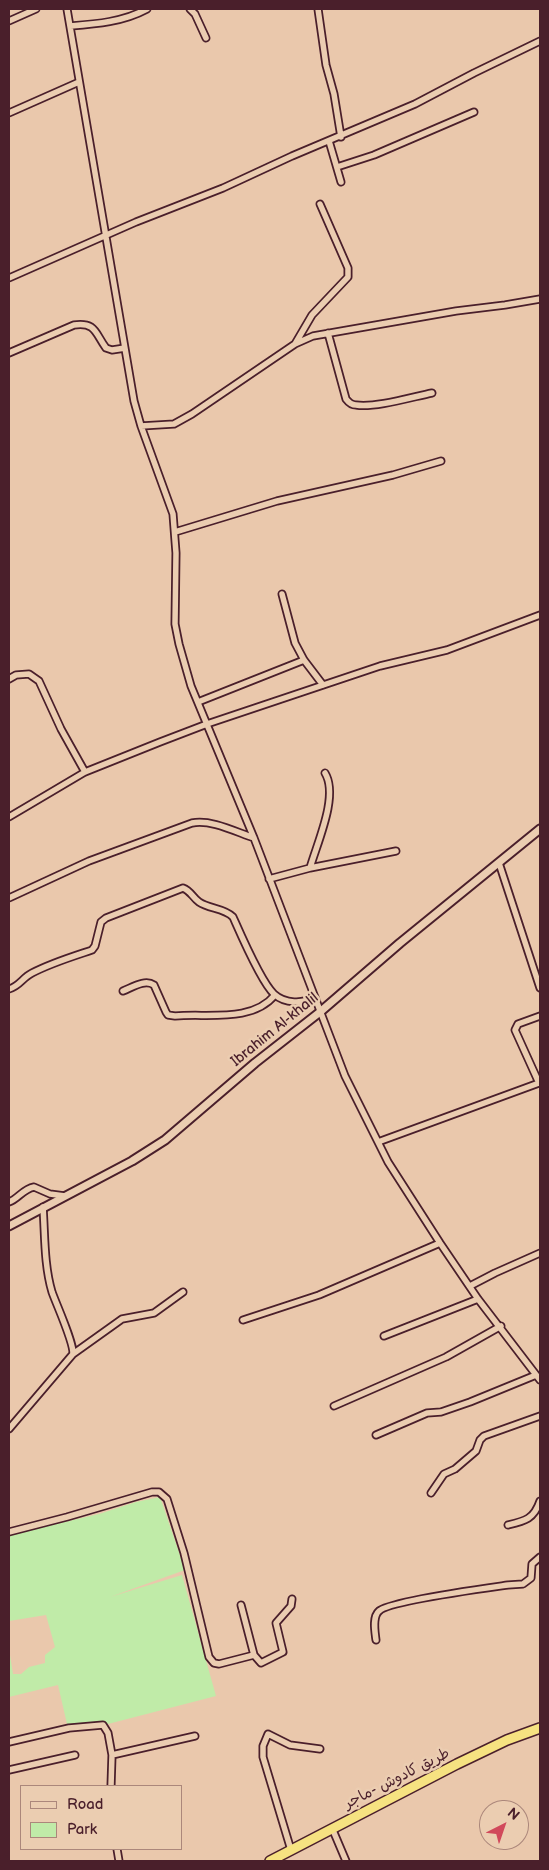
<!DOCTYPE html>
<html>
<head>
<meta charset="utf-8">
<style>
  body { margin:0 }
  #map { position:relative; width:549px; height:1870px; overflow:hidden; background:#eac8ac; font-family:"Balsamiq Sans",sans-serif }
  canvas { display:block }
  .frame { position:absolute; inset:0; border:10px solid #4a1f2b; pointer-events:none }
  .legend { position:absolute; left:20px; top:1785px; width:162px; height:65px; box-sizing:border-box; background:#ebcdb1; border:1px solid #ab877b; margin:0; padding:6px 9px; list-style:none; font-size:15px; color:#4a1f2b }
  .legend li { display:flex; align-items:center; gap:10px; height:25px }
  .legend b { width:25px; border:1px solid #ab877b }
  .north { position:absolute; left:479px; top:1800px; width:50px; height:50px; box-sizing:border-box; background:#ebcdb1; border:1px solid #ab877b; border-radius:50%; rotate:41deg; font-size:14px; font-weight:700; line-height:20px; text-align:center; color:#4a1f2b }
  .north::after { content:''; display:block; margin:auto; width:18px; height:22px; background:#d1495b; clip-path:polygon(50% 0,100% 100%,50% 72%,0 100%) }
</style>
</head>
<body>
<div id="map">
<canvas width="549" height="1870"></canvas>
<div class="frame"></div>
<ul class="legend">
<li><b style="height:6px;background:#ebcdb1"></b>Road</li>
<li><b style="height:14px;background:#c0eba8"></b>Park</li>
</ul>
<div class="north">N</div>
</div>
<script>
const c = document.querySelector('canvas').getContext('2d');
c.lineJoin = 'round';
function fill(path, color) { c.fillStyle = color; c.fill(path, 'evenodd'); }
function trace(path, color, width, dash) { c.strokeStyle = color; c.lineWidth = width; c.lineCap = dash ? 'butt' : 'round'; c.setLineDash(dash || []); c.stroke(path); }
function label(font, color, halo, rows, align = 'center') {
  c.font = font + ' "Balsamiq Sans","Playpen Sans Arabic",sans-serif'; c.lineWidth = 5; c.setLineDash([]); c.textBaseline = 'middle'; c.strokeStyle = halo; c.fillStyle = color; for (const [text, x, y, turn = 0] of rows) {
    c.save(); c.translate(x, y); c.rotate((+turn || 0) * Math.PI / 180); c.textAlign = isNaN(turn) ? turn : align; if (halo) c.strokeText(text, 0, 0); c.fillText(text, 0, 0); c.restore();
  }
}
fill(new Path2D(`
  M160,1497l25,73 -75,27 72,-22 34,121 -108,28h-41l-9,-39 -49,12v-48l4,25h8l8,-7 16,-4v-8l10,-8 -9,-32 -37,6v-86l90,-21 37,-12z`), '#c0eba8');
const minor = new Path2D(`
  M67,9l67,392 7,25 32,88 3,39 -1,71 4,20 12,42 63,152 91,238 43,86 52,81 38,56 62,81
  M190,9l5,5 11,24
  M318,9l8,56 8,29 7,43
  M9,21l27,-12
  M70,26c26,-2 53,-4 77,-17
  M9,113l70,-31
  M329,141l12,41
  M337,167l37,-12 100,-43
  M9,278l127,-56 87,-34 69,-32 123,-52 59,-31 66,-32
  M328,333l18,66c3,4 6,6 10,6 19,3 56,-8 76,-12
  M295,344l17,-29 36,-38v-9l-28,-64
  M9,353l65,-28c22,-3 21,8 32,23l6,2 13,-2
  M141,426l33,-2 18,-10 103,-70 18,-8 143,-25 49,-6 35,-6
  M175,532l102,-31 116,-26 48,-14
  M282,594l13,49 9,17 19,25
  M9,679l7,-4 13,-1 10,7 22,48 24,43
  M198,702l106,-42
  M9,817l76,-45 75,-30 47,-18 173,-58 67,-16 93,-35
  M499,863l41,125
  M310,868c7,-25 29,-72 15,-95
  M269,879l41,-11 86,-17
  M9,898l80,-37 103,-38c19,-4 44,9 62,15
  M9,989c11,-3 13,-11 23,-16 19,-10 39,-16 60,-23l3,-4 6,-24 5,-4 77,-30c8,3 9,9 16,14 10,7 25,6 34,15 8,18 28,65 41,77 11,10 29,10 41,3
  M123,991c10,-4 22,-12 31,-6l12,27 2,3 7,1c32,-3 77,7 100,-21
  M378,1142l161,-59 -24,-53 3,-6 22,-8
  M9,1202c9,-3 14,-13 25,-15l16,7 15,2
  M470,1286l25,-13 45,-20
  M243,1320l76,-25 121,-52
  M384,1336l94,-37
  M73,1354l49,-35 32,-6 29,-21
  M334,1406l112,-49 55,-31
  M9,1429l64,-75c1,-11 -16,-48 -21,-62 -8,-27 -7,-57 -9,-85
  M376,1435l51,-22 14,-1 29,-10 66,-27
  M431,1493l13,-19 11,-5 21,-18 4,-11 4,-4 56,-20
  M508,1525c17,-4 26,-6 32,-24
  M9,1532l58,-15 85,-25h7l8,7 17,54 25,104 5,6 5,1 35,-9 -13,-50
  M376,1640c-1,-8 -4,-23 3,-29 10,-10 108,-23 129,-26l15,-1 8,-6 1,-14 8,-7
  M254,1655l7,8 22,-11 -7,-29 15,-17 1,-7
  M9,1742l60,-14 34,-3 5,8 4,22
  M9,1770l66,-15
  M111,1786l1,-31 83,-19
  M332,1828l14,33
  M117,1849l2,12
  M291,1850l-28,-93v-11l5,-12 22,11 30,4`);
const tertiary = new Path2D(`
  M9,1226l123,-65 33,-21 90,-77 65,-51 80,-69 140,-114`);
const trunk = new Path2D(`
  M270,1861l187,-97 50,-24 33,-12`);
trace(minor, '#4a1f2b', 9);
trace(tertiary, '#4a1f2b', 11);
trace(trunk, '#4a1f2b', 12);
trace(minor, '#ebcdb1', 5.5);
trace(tertiary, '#ebcdb1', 7);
trace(trunk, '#f6e281', 9);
label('15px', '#4a1f2b', '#ebcdb1', [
  ["Ibrahim Al-khalil",275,1030,-39],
  ["طريق كادوش -ماجر",397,1779,-27]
]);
</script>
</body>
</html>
